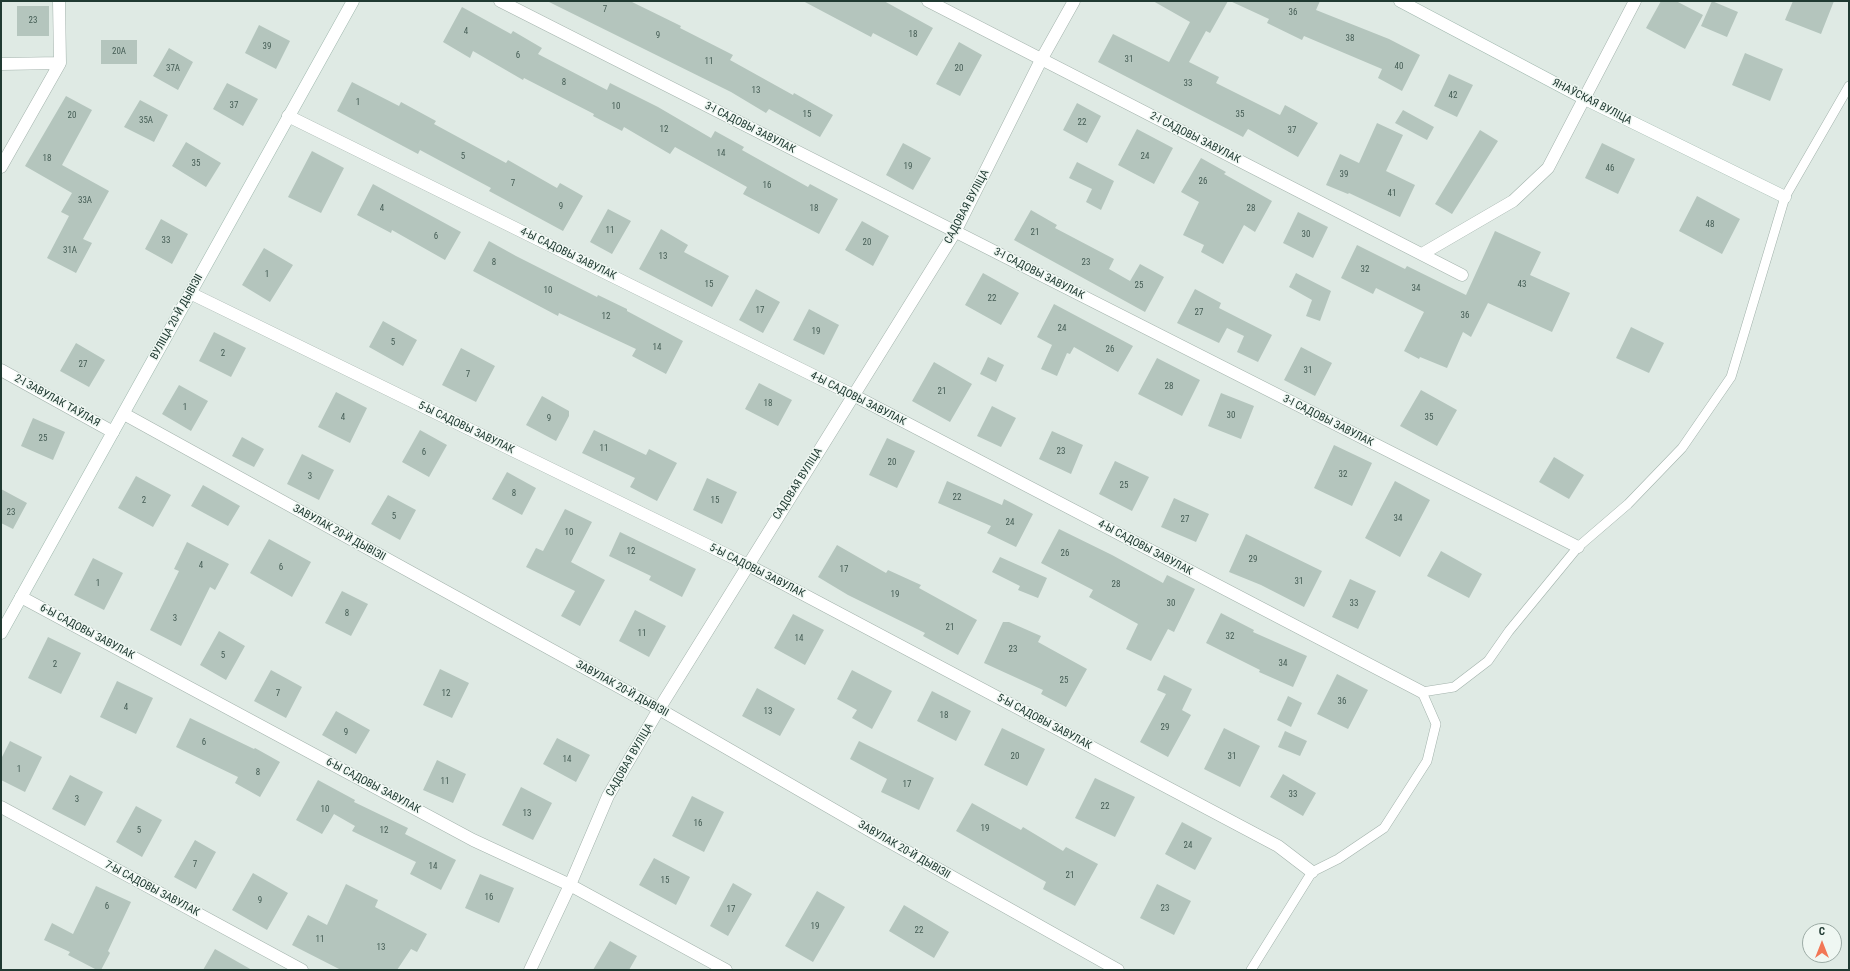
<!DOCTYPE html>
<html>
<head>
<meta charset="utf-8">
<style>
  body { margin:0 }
  #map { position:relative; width:1850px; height:971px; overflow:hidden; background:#dfeae4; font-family:"Roboto Condensed",sans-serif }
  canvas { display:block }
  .frame { position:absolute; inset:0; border:2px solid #203a32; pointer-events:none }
  .north { position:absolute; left:1802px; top:923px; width:40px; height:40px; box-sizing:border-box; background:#eff7f2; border:1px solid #9caba5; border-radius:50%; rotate:0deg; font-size:11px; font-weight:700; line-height:16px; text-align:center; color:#203a32 }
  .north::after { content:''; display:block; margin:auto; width:14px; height:18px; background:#f27655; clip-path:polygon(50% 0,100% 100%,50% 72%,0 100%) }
</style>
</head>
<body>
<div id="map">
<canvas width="1850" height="971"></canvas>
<div class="frame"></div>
<div class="north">С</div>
</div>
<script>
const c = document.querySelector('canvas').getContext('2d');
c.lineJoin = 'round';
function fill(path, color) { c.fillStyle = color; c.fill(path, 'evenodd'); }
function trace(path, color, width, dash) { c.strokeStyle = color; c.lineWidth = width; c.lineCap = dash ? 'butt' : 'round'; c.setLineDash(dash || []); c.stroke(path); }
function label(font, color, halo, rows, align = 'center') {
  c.font = font + ' "Roboto Condensed",sans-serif'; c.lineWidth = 3; c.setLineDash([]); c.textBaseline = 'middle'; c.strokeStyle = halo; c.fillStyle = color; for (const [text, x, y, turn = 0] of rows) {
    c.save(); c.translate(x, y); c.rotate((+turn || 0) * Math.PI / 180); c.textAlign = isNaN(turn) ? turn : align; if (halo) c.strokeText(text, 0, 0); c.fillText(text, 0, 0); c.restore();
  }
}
fill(new Path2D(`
  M547,1h83l51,25 -1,2 53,27 -3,5 63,35 1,-2 39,22 -13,22 -51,-28 -3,4 -35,-21z
  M803,1h81l49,27 -16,28 -44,-23 -2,4z
  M1153,1h75l-18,32 -4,-2 -17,31 30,15 -3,6 64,32 5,-10 33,18 -20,34 -50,-28 -5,8 -145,-75 15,-28 56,28 21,-40z
  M1230,1h90l-4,9 73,29 31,16 -18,36 -24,-13 4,-9 -78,-33 -2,4 -35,-17 2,-4z
  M1661,1h15l27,14 -18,34 -39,-21z
  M1712,1l26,11 -11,25 -26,-11z
  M1793,1h41l-13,33 -36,-14z
  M17,6h32v30h-32z
  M462,7l49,27 2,-3 29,17 -4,6 69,36 3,-7 48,24 53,31 4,-7 29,16 -2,3 66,37 2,-3 28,15 -19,35 -76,-40 4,-7 -72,-40 -5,7 -46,-27 -2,4 -29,-15 1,-2 -70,-36 -1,2 -50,-29 -3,7 -27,-16z
  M259,25l31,16 -14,28 -31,-16z
  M101,40h36v24h-36z
  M959,42l23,13 -22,41 -24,-12z
  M169,48l24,14 -15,28 -25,-14z
  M1745,53l38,16 -13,32 -38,-16z
  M1449,74l24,11 -16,32 -23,-11z
  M352,82l47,24 2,-4 35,19 -2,3 72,39 2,-3 49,28 3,-5 23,13 -20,35 -74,-40 2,-3 -71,-38 -2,4 -81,-43z
  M227,83l31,16 -15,27 -30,-17z
  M66,96l26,14 -30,55 47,26 -26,48 9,4 -16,30 -29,-15 22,-42 -8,-4 11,-19 -47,-27z
  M140,100l28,15 -14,27 -30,-15z
  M1077,103l24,13 -14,27 -24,-13z
  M1403,110l31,17 -7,13 -32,-17z
  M1377,123l26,12 -17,36 29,14 -15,32 -51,-24 -1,1 -22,-9 14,-31 19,9z
  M1137,129l36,19 -19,36 -36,-19z
  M1480,130l18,11 -46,73 -17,-10z
  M186,142l35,21 -15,24 -34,-21z
  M903,143l28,15 -18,32 -27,-15z
  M1602,143l33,16 -17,35 -33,-16z
  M312,151l32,17 -23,45 -33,-16z
  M1201,158l25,14 -2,2 48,27 -17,31 -11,-7 -21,39 -22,-12 3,-7 -21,-10 16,-33 -18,-10z
  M1077,162l37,19 -13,29 -15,-8 6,-13 -23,-11z
  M373,184l88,48 -16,28 -53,-30 -1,3 -34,-18z
  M1697,196l43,23 -18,35 -43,-23z
  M608,209l23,12 -19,33 -22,-12z
  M1031,210l26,15 -2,3 59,31 -5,10 21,12 10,-17 24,13 -19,35 -131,-72z
  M1298,212l30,15 -15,31 -30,-15z
  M161,219l27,15 -16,30 -27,-15z
  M862,221l27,15 -16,30 -28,-16z
  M661,229l27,16 -4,7 45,24 -17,31 -73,-38z
  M1495,231l46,21 -11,23 40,18 -18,39 -64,-29 -17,34 -8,-5 -16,36 -27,-11 -1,2 -15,-8 20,-39 -48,-24 -3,6 -32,-16 16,-33 48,24 2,-3 59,29z
  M489,241l27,15 81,41 1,-2 29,14v2l56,30 -17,33 -34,-18 4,-7 -77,-36 -1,3 -85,-45z
  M264,248l29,17 -23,37 -28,-17z
  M983,273l36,20 -18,32 -36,-20z
  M1296,273l35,18 -11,30 -14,-5 6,-16 -23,-13z
  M756,289l24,13 -17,31 -24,-13z
  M1195,289l26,14 -2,5 53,27 -14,27 -21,-10 7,-16 -17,-8 -8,15 -42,-20z
  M1054,304l79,42 -15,26 -44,-25 -4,7 -3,-1 -10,23 -16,-7 11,-24 -15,-8z
  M809,309l30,16 -15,30 -31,-15z
  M383,321l34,19 -14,26 -34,-19z
  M1631,327l33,16 -15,30 -33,-15z
  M214,332l32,16 -15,29 -32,-16z
  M76,343l29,17 -16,27 -29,-16z
  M1301,347l31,16 -17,33 -31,-16z
  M461,348l34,18 -19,36 -34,-17z
  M988,357l16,8 -8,17 -16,-8z
  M1157,358l43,22 -18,36 -44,-22z
  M934,362l38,22 -22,38 -38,-21z
  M759,383l33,17 -14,26 -33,-17z
  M179,385l29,16 -17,30 -29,-17z
  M1421,390l36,20 -20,36 -37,-20z
  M336,392l31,16 -17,35 -32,-16z
  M1221,393l33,13 -13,33 -33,-13z
  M542,396l27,15v5l-13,25 -30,-16z
  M992,406l24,12 -15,29 -24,-11z
  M33,418l32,14 -12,28 -32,-14z
  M420,430l27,15 -18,32 -27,-15z
  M594,430l52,25 3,-6 28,14 -20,38 -27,-14 5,-9 -53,-25z
  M1052,431l31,14 -12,29 -32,-15z
  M242,437l22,12 -10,18 -22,-11z
  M887,438l28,13 -18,37 -28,-13z
  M1334,445l38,18 -20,43 -38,-18z
  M302,454l32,16 -15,30 -32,-16z
  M1554,457l30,18 -15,24 -30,-17z
  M1115,461l34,16 -17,34 -33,-17z
  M507,472l29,16 -14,27 -30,-16z
  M136,476l35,19 -18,32 -35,-19z
  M707,478l30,14 -15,32 -29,-14z
  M947,481l55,24 2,-6 29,15 -17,33 -29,-14 4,-7 -53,-23z
  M1395,481l35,19 -30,57 -35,-19z
  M203,485l37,21 -12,20 -37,-20z
  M1,489l26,14 -14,26 -12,-6z
  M388,495l28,15 -16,30 -29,-16z
  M1174,498l35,16 -13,28 -35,-15z
  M565,509l27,13 -21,40 34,18 -25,46 -19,-10 14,-25 -49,-24 10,-19 7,3z
  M1059,529l53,26 51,28 4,-8 28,14 -21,43 -6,-3 -17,32 -25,-12 12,-25 -49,-27 4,-7 -52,-27z
  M620,532l76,37 -14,28 -33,-17 2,-4 -42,-20z
  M1246,534l76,37 -18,36 -43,-22 -32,-13z
  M269,539l42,23 -19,35 -42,-24z
  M187,542l42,22 -14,26 -5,-3 -29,59 -31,-16 29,-59 -5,-2z
  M837,545l49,28 2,-3 33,15 -2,3 58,32 -19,35 -35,-19 2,-3 -77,-38 -30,-18z
  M1441,551l41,23 -13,24 -42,-22z
  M1000,557l47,21 -9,20 -20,-8 2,-4 -28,-14z
  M93,558l30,15 -19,37 -30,-15z
  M1350,579l26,12 -18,38 -26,-12z
  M342,591l26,13 -17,32 -26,-13z
  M635,610l31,16 -17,31 -30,-16z
  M1221,613l33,17 -1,2 54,24 -14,31 -34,-15 1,-2 -54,-27z
  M793,614l31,16 -19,35 -31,-17z
  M1003,622h6l32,14 -3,6 49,27 -21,38 -25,-13 2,-4 -59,-27z
  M219,631l26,15 -19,34 -26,-15z
  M48,637l33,16 -20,41 -33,-16z
  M440,669l29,14 -17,35 -29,-13z
  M271,670l31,17 -16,31 -32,-17z
  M852,670l40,21 -20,38 -20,-11 5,-8 -20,-11z
  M1337,674l31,16 -20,39 -31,-15z
  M1164,675l28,14 -10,21 9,5 -23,42 -28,-15 26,-48 -9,-4z
  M117,681l36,17 -17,36 -36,-17z
  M757,688l38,21 -15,27 -38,-20z
  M932,691l39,20 -15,30 -39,-20z
  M1288,696l14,7 -11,24 -14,-7z
  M336,711l34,19 -14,24 -34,-19z
  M190,718l64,31 1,-1 25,14 -20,35 -25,-14 3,-6 -62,-30z
  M1002,728l43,21 -18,37 -43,-21z
  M1224,728l36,18 -20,41 -36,-18z
  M1285,731l22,10 -7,15 -22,-9z
  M557,738l33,17 -14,27 -33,-18z
  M10,741l32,16 -17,35 -24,-12v-21z
  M859,741l75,37 -15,32 -38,-18 6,-13 -37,-20z
  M437,760l29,14 -13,29 -30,-13z
  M1283,774l33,19 -13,23 -33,-19z
  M70,775l33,17 -18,34 -33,-17z
  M1095,778l40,19 -20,40 -40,-19z
  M318,780l37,20 -1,2 54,26 -3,6 51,26 -15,30 -31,-16 6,-12 -64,-31 3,-5 -21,-12 -12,20 -26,-14z
  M521,787l31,16 -19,37 -31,-15z
  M692,796l32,16 -20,40 -32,-16z
  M972,803l49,27 2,-3 40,24 3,-4 32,17 -23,42 -32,-17 3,-7 -90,-51z
  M136,806l26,14 -20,37 -26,-15z
  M1182,822l30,16 -17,32 -30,-16z
  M195,840l21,12 -20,37 -22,-12z
  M654,858l36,19 -14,28 -37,-20z
  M253,873l35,20 -21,37 -35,-20z
  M480,874l34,14 -15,35 -34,-15z
  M733,883l19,11 -24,42 -18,-10z
  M346,884l32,16 -3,7 52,27 -10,18 -6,-3 -14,21h-56l-49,-25 16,-30 19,10z
  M1157,884l34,17 -17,34 -34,-17z
  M96,886l35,16 -23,49 2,2 -9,17h-4l-29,-15 2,-3 -26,-12 8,-17 21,11z
  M817,891l28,16 -32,55 -28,-16z
  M904,905l45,27 -15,26 -45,-27z
  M610,941l27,15 -8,14h-36z
  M215,949l37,21h-49z`), '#b4c5bd');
const lane = new Path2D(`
  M1251,970l61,-98 26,-13 46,-31 43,-67 9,-37 -14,-32 32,-5 34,-26 21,-30 69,-84 50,-43 54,-56 49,-71 54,-180 64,-111`);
const street = new Path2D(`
  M500,1l1078,546
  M928,1l534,274
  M1,64l59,-1
  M288,116l565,279 569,297
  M1,167l59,-104 -1,-62
  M1422,254l91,-53 35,-33 87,-167
  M190,293l558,272 530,281 34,26
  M1,370l112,62
  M124,414l535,295 222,128 237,133
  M21,597l452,243 97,45 156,85
  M1,807l301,163
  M530,970l40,-85 38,-89 51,-87 296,-477 86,-172 33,-59`);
const secondary = new Path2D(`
  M1400,1l185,98 200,98
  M1,633l352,-632`);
trace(lane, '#a2b2ab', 10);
trace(street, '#a2b2ab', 13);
trace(secondary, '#9eb6ac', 13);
trace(lane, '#fff', 9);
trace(street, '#fff', 12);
trace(secondary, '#fff', 12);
label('9px', '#455d55', null, [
  ["7",605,10],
  ["36",1293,13],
  ["23",33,21],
  ["4",466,32],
  ["18",913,35],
  ["9",658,36],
  ["38",1350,39],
  ["39",267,47],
  ["20А",119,52],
  ["6",518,56],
  ["31",1129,60],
  ["11",709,62],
  ["40",1399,67],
  ["37А",173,69],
  ["20",959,69],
  ["8",564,83],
  ["33",1188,84],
  ["13",756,91],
  ["42",1453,96],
  ["1",358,103],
  ["37",234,106],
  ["10",616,107],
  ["15",807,115],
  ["35",1240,115],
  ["20",72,116],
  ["35А",146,121],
  ["22",1082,123],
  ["12",664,130],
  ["37",1292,131],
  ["14",721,154],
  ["5",463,157],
  ["24",1145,157],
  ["18",47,159],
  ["35",196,164],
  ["19",908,167],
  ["46",1610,169],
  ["39",1344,175],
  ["26",1203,182],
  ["7",513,184],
  ["16",767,186],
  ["41",1392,194],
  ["33А",85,201],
  ["9",561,207],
  ["4",382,209],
  ["18",814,209],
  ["28",1251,209],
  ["48",1710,225],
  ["11",610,231],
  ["21",1035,233],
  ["30",1306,235],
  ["6",436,237],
  ["33",166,241],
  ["20",867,243],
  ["31А",70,251],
  ["13",663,257],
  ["8",494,263],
  ["23",1086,263],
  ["32",1365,270],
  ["1",267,275],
  ["15",709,285],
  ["43",1522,285],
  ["25",1139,286],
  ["34",1416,289],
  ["10",548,291],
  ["22",992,299],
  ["17",760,311],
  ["27",1199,313],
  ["36",1465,316],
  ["12",606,317],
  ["24",1062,329],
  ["19",816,332],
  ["5",393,343],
  ["14",657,348],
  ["26",1110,350],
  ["2",223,354],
  ["27",83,365],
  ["31",1308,371],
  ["7",468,375],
  ["28",1169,387],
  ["21",942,392],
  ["18",768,404],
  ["1",185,408],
  ["30",1231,416],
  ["4",343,418],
  ["35",1429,418],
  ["9",549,419],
  ["25",43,439],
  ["11",604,449],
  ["23",1061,452],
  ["6",424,453],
  ["20",892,463],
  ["32",1343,475],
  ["3",310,477],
  ["25",1124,486],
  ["8",514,494],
  ["22",957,498],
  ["2",144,501],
  ["15",715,501],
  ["23",11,513],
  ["5",394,517],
  ["34",1398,519],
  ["27",1185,520],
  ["24",1010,523],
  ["10",569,533],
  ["12",631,552],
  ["26",1065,554],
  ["29",1253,560],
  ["4",201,566],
  ["6",281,568],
  ["17",844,570],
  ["31",1299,582],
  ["1",98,584],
  ["28",1116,585],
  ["19",895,595],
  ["30",1171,604],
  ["33",1354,604],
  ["8",347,614],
  ["3",175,619],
  ["21",950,628],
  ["11",642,634],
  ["32",1230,637],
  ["14",799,639],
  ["23",1013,650],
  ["5",223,656],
  ["34",1283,664],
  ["2",55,665],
  ["25",1064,681],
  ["7",278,694],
  ["12",446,694],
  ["36",1342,702],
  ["4",126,708],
  ["13",768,712],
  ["18",944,716],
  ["29",1165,728],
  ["9",346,733],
  ["6",204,743],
  ["20",1015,757],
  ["31",1232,757],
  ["14",567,760],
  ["1",19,770],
  ["8",258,773],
  ["11",445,782],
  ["17",907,785],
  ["33",1293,795],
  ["3",77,800],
  ["22",1105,807],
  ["10",325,810],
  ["13",527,814],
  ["16",698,824],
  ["19",985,829],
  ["5",139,831],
  ["12",384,831],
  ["24",1188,846],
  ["7",195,865],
  ["14",433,867],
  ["21",1070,876],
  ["15",665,881],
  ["16",489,898],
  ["9",260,901],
  ["6",107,907],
  ["23",1165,909],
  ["17",731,910],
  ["19",815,927],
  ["22",919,931],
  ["11",320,940],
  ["13",381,948]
]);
label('11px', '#203a32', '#eff7f2', [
  ["ЯНАЎСКАЯ ВУЛІЦА",1592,102,27],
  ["3-І САДОВЫ ЗАВУЛАК",750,128,27],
  ["2-І САДОВЫ ЗАВУЛАК",1195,138,27],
  ["САДОВАЯ ВУЛІЦА",967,207,-62],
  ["4-Ы САДОВЫ ЗАВУЛАК",568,254,26],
  ["3-І САДОВЫ ЗАВУЛАК",1039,274,27],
  ["ВУЛІЦА 20-Й ДЫВІЗІІ",177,317,-61],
  ["4-Ы САДОВЫ ЗАВУЛАК",858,399,27],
  ["2-І ЗАВУЛАК ТАЎЛАЯ",57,401,29],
  ["3-І САДОВЫ ЗАВУЛАК",1328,421,27],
  ["5-Ы САДОВЫ ЗАВУЛАК",466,428,26],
  ["САДОВАЯ ВУЛІЦА",798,484,-58],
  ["ЗАВУЛАК 20-Й ДЫВІЗІІ",339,533,29],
  ["4-Ы САДОВЫ ЗАВУЛАК",1145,548,28],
  ["5-Ы САДОВЫ ЗАВУЛАК",757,571,27],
  ["6-Ы САДОВЫ ЗАВУЛАК",87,632,28],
  ["ЗАВУЛАК 20-Й ДЫВІЗІІ",622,689,29],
  ["5-Ы САДОВЫ ЗАВУЛАК",1044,722,28],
  ["САДОВАЯ ВУЛІЦА",630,760,-60],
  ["6-Ы САДОВЫ ЗАВУЛАК",373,786,28],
  ["ЗАВУЛАК 20-Й ДЫВІЗІІ",904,850,30],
  ["7-Ы САДОВЫ ЗАВУЛАК",152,889,28]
]);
</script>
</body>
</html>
